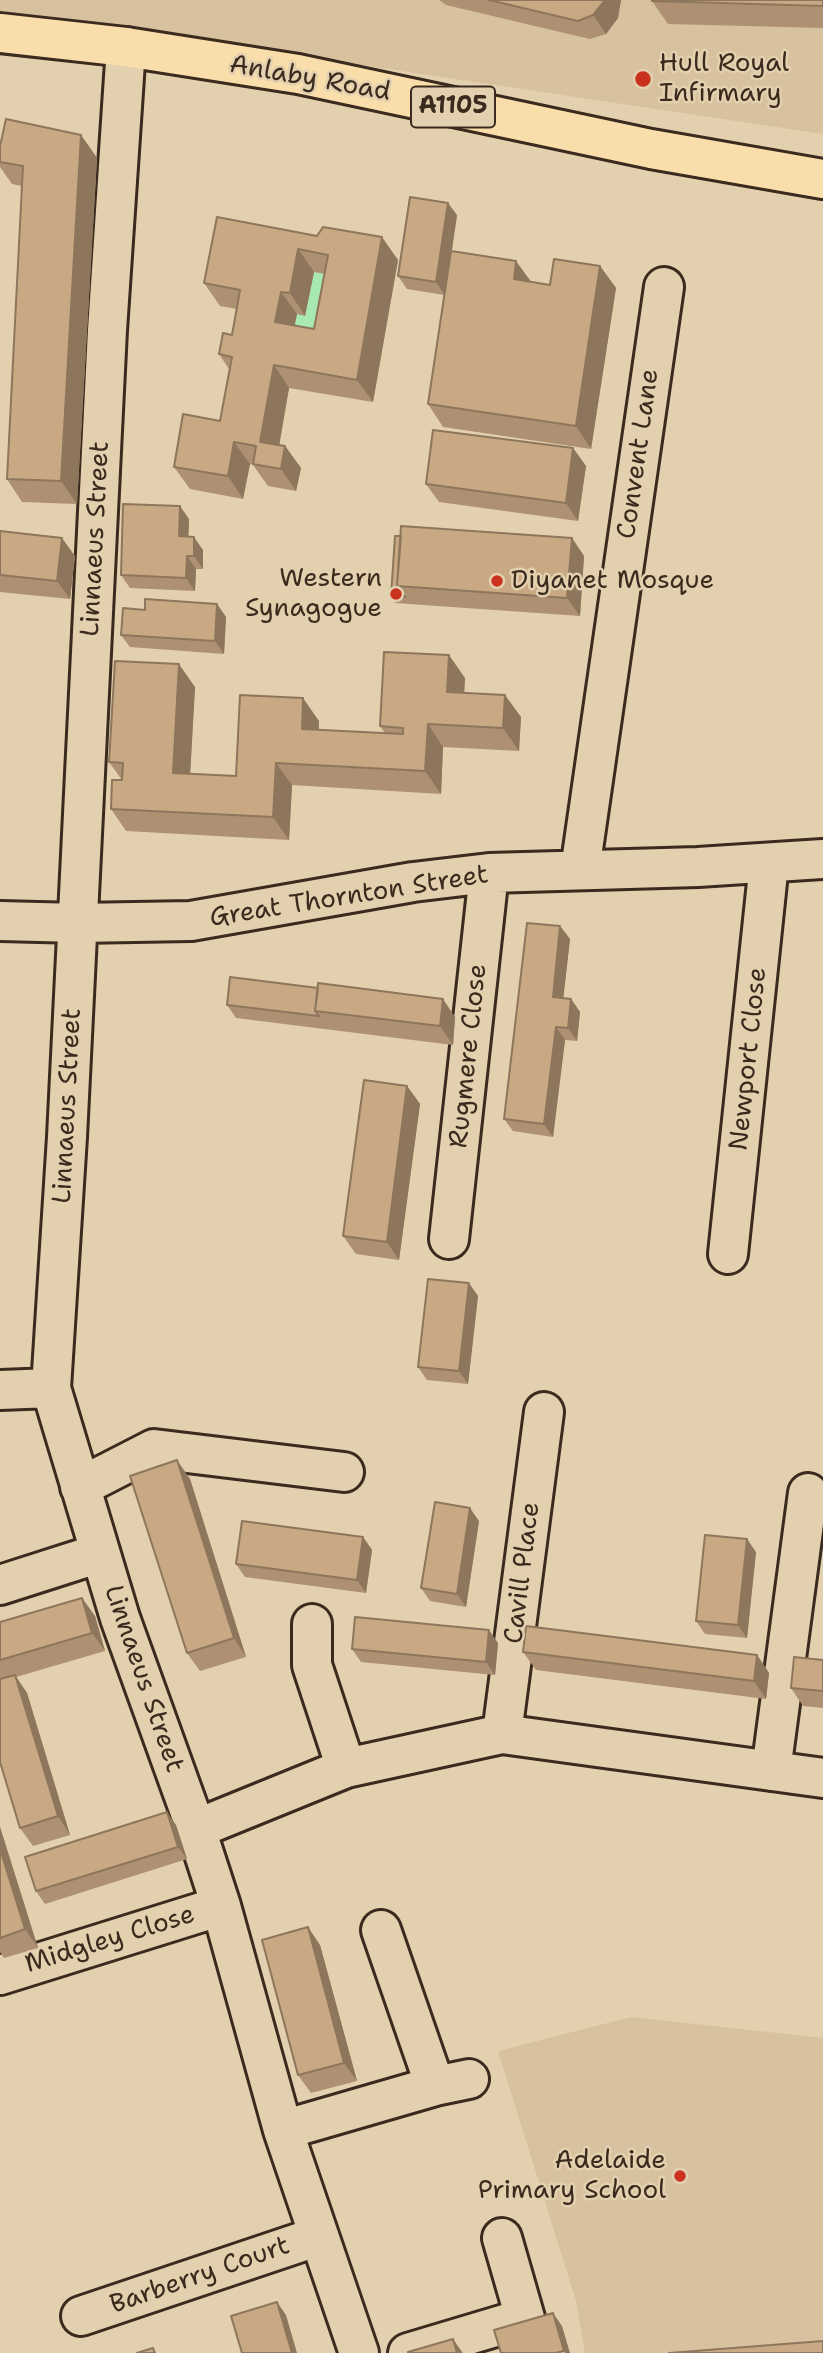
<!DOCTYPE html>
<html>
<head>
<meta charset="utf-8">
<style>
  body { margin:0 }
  canvas { display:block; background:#e3d0ae }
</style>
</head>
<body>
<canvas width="823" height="2353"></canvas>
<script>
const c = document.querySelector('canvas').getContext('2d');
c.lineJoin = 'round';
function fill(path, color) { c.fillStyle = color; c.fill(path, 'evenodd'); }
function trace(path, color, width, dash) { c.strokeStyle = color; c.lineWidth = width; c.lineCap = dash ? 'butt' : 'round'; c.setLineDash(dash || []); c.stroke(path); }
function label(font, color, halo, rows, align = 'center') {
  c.font = font + ' "Shantell Sans",sans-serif'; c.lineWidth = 5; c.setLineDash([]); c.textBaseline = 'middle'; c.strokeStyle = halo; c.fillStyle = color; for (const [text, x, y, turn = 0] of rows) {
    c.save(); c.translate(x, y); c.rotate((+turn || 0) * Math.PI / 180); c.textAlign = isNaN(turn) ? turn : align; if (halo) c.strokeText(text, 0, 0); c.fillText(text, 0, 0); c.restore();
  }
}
fill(new Path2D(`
  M0,0h823v134l-823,-123z
  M631,2017l192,21v315h-238l-9,-52 -78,-250z`), '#d8c19e');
fill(new Path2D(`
  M314,272l30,5 -14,75 -39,-8 6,-30 8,1z`), '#a8e8b1');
const street = new Path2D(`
  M126,47l-19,283 -40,807 -16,251 69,230 76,211 25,77 62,224 76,223
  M580,870l84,-583
  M0,921l78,2 113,-2 222,-39 76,-9 209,-6 125,-8
  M449,1239l40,-366
  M728,1254l41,-391
  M0,1390l51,-2
  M80,1487l74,-38 190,23
  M0,1585l100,-32
  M312,1624v41l34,103
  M502,1734l42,-322
  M771,1771l37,-278
  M196,1829l150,-61 156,-34 321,44
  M381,1930l54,156
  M0,1975l221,-69
  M283,2130l152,-44 34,-7
  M81,2316l238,-80
  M408,2353l117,-35 -23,-80`);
const primary = new Path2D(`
  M0,33l126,14 172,27 353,75 172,30`);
trace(street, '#3b2a1e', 44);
trace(primary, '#3b2a1e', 44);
trace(street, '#e3d0ae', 38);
trace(primary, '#f9deab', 38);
fill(new Path2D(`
  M439,0h182l-3,18 -12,16 -16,5 -144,-34z
  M823,0v28l-155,-4 -16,-23z
  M81,135l16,23 -20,346 -55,-2 -15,-23 15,-293 -10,-2 -12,-17v-21z
  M457,215l-5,36 79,31 19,3 50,-19 16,22 -25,161 -148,-22 -15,-23 16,-109 -37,-6 -9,-13z
  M217,217l181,43 -25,142 -84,-14 -10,57 6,1 16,22 -5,23 -28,-5 -15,-21 -3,-1 -7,35 -53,-10 -16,-22 46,-46 9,-52 -10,-15 13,-19 5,-26 -17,-3 -16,-23zM314,272l11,2 -11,55 -20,-4 3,-11 8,2z
  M573,448l13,18 -8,55 -139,-19 -13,-18z
  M189,519l-1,18 15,13v19h-7l-1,22 -65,-3 -9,-13z
  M0,531l75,25 -5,43 -70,-7z
  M395,536l177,2 12,18 -4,60 -185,-13 -4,-7z
  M217,604l9,13 -2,37 -94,-7 -9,-12 24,-25z
  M465,678l-1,15 57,24 -2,34 -76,-4 -2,47 -149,-9 -3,55 -163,-9 -15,-22 11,-29 -13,-18 86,-75 -5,86 46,3 83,-55v9l66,3 -5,-7z
  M560,926l10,13 -7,59 8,1 9,13 -3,29 -12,-1 -12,97 -40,-6 -9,-12z
  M227,1005l228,12 -2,28 -217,-27z
  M407,1086l13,18 -21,156 -43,-6 -13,-18z
  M478,1296l-10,88 -41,-4 -9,-13z
  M190,1479l56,178 -46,14 -13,-18z
  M479,1521l-13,86 -36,-6 -9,-13z
  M363,1537l9,13 -6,43 -121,-16 -9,-13z
  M756,1552l-9,86 -42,-4 -9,-13z
  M82,1598l13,18 10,35 -89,26 11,16 43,142 -37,11 -13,-18 -20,-66v-140z
  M498,1643l-3,32 -134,-13 -9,-13z
  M523,1652l234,3 12,18 -3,26 -230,-29z
  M823,1660v48l-20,-2 -12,-18z
  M176,1825l11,34 -142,45 -9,-13z
  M0,1827l38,121 -34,10 -4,-6z
  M320,1945l37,136 -46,12 -13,-18z`), '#ad9172');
fill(new Path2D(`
  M605,0h16l-3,18 -12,16 -13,-19z
  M81,135l16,23 -20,346 -16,-23z
  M448,203l9,12 -12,80 -9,-13z
  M382,237l16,23 -25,142 -16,-22z
  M298,249l16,23 -9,44 -15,-23z
  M516,261l16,22 -18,-4z
  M600,266l16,22 -25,161 -15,-23z
  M281,292l16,22 -6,30 -16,-22z
  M274,365l15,23 -13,76 -16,-22z
  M234,442l16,22 -7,35 -15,-23z
  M285,446l16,22 -5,23 -15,-22z
  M573,448l13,18 -8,55 -12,-18z
  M180,506l9,13 -1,30 -9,-13z
  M194,537l9,13v19l-9,-13z
  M62,538l13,18 -5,43 -13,-18z
  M572,538l12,18 -4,60 -13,-18z
  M187,556l9,13 -1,22 -9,-13z
  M217,604l9,13 -2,37 -9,-13z
  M449,655l16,23 -2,36 -16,-22z
  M179,664l16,23 -6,108 -16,-22z
  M505,695l16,22 -2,34 -16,-23z
  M303,698l16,23 -1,30 -16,-22z
  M428,724l15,23 -2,47 -16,-23z
  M276,763l16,22 -3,55 -16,-23z
  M560,926l10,13 -8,71 -9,-13z
  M443,999l12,18 -2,28 -13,-19z
  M571,999l9,13 -3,29 -9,-13z
  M556,1027l9,13 -12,97 -9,-13z
  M407,1086l13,18 -21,156 -12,-18z
  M469,1283l9,13 -10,88 -9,-13z
  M177,1460l13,19 56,178 -12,-19z
  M470,1508l9,13 -13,86 -9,-13z
  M363,1537l9,13 -6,43 -9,-13z
  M747,1539l9,13 -9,86 -9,-13z
  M82,1598l13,18 10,35 -13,-18z
  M489,1630l9,13 -3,32 -9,-13z
  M757,1655l12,18 -3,26 -12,-18z
  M15,1675l12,18 43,142 -12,-19z
  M167,1812l9,13 11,34 -9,-12z
  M0,1827l38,121 -13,-19 -25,-80z
  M308,1927l12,18 37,136 -13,-18z
  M277,2302l9,13 11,38h-5z
  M553,2313l9,13 8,27h-5l-1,-2z
  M453,2339l9,13 1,1h-6z`), '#8d765c');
const building = new Path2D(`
  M489,0h116l-12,15 -15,6z
  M652,0h171v6l-171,-5z
  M6,119l75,16 -20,346 -54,-2 16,-313 -23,-4v-16z
  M410,197l38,6 -12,79 -38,-6z
  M217,217l100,19 6,-9 59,10 -25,143 -83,-15 -14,77 25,4 -4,23 -28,-5 3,-18 -22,-4 -6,34 -54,-9 9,-53 37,7 12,-64 -13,-3 4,-21 9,2 8,-45 -36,-7zM298,249l30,6 -14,74 -39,-7 6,-30 9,1z
  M451,251l65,10 -2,18 36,6 4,-26 46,7 -24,160 -148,-22z
  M433,430l140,18 -7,55 -140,-19z
  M123,504l57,2 -1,30 15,1v19h-7l-1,22 -65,-3z
  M401,526l171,12 -5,60 -170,-12z
  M0,531l62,7 -5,43 -57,-6z
  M395,536h6l-4,50 8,11 -14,-1z
  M145,599l72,5 -2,37 -94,-6 2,-27 22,2z
  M384,652l65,3 -2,37 58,3 -2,33 -75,-4 -3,47 -149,-8 -3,54 -162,-8 1,-29h10l1,-17 -14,-1 6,-101 64,3 -6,109 63,3 4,-81 63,3 -1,31 101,5v-6l-23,-2z
  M527,923l33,3 -7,71 18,2 -3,29 -12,-1 -12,97 -40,-5z
  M230,977l88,11 -3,23 4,5 -92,-11z
  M318,983l125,16 -3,27 -125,-15z
  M364,1080l43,6 -20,156 -44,-6z
  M428,1279l41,4 -10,88 -41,-4z
  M177,1460l57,178 -47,15 -57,-177z
  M435,1502l35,6 -13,86 -36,-6z
  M242,1521l121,16 -6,43 -121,-16z
  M705,1535l42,4 -9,86 -42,-4z
  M82,1598l10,35 -92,27v-38z
  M355,1617l134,13 -3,32 -134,-13z
  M526,1626l231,29 -3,26 -231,-29z
  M794,1657l29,3v31l-32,-3z
  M15,1675l43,141 -38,12 -20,-66v-83z
  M167,1812l11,35 -142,44 -11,-34z
  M0,1849l25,80 -25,9z
  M308,1927l36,136 -46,12 -36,-135z
  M277,2302l15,51h-50l-11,-37z
  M553,2313l11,38 -9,2h-54l-7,-23z
  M453,2339l4,14h-49v-1z
  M823,2341v12h-154z
  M153,2348l2,5h-18z`);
fill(building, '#c9a984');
trace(building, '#8d765c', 2);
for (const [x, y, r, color] of [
  [643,79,9,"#c8321e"],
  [497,581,7,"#c8321e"],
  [396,594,7,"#c8321e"],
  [680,2176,7,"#c8321e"]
]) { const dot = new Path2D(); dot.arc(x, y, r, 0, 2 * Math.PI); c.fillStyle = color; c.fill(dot); trace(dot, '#e3d0ae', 2.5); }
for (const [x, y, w] of [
  [453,107,84]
]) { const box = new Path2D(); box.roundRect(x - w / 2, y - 20.5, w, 41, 5); c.fillStyle = '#e3d0ae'; c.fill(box); trace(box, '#3b2a1e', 2); }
label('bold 24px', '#3b2a1e', null, [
  ["A1105",453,107]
]);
label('26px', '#3b2a1e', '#e3d0ae', [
  ["Hull Royal",659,64],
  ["Infirmary",659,94],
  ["Western",382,579,"right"],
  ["Synagogue",382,609,"right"],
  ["Diyanet Mosque",511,581],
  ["Adelaide",666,2161,"right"],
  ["Primary School",666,2191,"right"]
], 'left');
label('26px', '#3b2a1e', '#e3d0ae', [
  ["Anlaby Road",310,79,10],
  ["Convent Lane",639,454,-82],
  ["Linnaeus Street",96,539,-87],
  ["Great Thornton Street",349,897,-9],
  ["Rugmere Close",469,1056,-84],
  ["Newport Close",749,1059,-84],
  ["Linnaeus Street",68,1106,-87],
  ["Cavill Place",523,1573,-83],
  ["Linnaeus Street",143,1679,71],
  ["Midgley Close",110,1940,-17],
  ["Barberry Court",200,2276,-19]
]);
</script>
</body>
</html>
